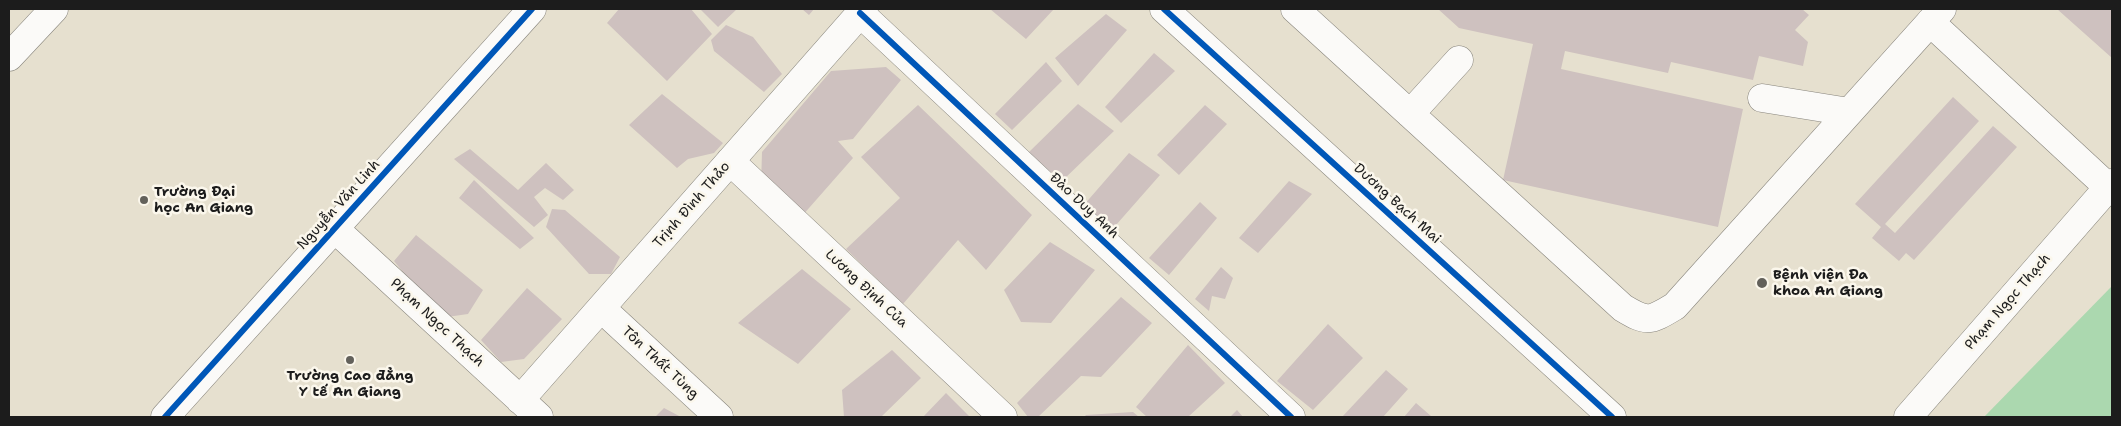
<!DOCTYPE html>
<html>
<head>
<meta charset="utf-8">
<style>
  body { margin:0 }
  #map { position:relative; width:2121px; height:426px; overflow:hidden; background:#e6e0cf; font-family:"Shantell Sans",sans-serif }
  canvas { display:block }
  .frame { position:absolute; inset:0; border:10px solid #1c1c1c; pointer-events:none }
</style>
</head>
<body>
<div id="map">
<canvas width="2121" height="426"></canvas>
<div class="frame"></div>
</div>
<script>
const c = document.querySelector('canvas').getContext('2d');
c.lineJoin = 'round';
function fill(path, color) { c.fillStyle = color; c.fill(path, 'evenodd'); }
function trace(path, color, width, dash) { c.strokeStyle = color; c.lineWidth = width; c.lineCap = dash ? 'butt' : 'round'; c.setLineDash(dash || []); c.stroke(path); }
function label(font, color, halo, rows, align = 'center') {
  c.font = font + ' "Shantell Sans",sans-serif'; c.lineWidth = 5; c.setLineDash([]); c.textBaseline = 'middle'; c.strokeStyle = halo; c.fillStyle = color; for (const [text, x, y, turn = 0] of rows) {
    c.save(); c.translate(x, y); c.rotate((+turn || 0) * Math.PI / 180); c.textAlign = isNaN(turn) ? turn : align; if (halo) c.strokeText(text, 0, 0); c.fillText(text, 0, 0); c.restore();
  }
}
fill(new Path2D(`
  M2112,286v131h-128z`), '#abd8af');
fill(new Path2D(`
  M619,9h72l21,25 -45,47 -60,-58z
  M700,9h37l-19,18z
  M802,9h12l-5,6z
  M990,9h64l-28,30z
  M1438,9h364l7,6 -14,15 13,12 -5,24 -44,-10 -6,24 -82,-18 -3,11 -103,-22 -4,18 182,40 -25,118 -215,-47 30,-136 -74,-16z
  M2057,9h55v49z
  M1106,14l21,16 -49,56 -23,-28z
  M726,25l27,12 29,37 -18,18 -50,-41 -3,-11z
  M1154,53l21,18 -54,52 -16,-16z
  M1046,62l16,19 -50,49 -17,-16z
  M886,67l15,13 -48,59 -15,2 15,17 -51,58 -41,-31 1,-33 69,-81z
  M662,94l61,49 -9,10 -26,6 -11,9 -48,-43z
  M1953,97l26,24 -94,103 10,9 98,-107 24,21 -103,113 -8,-7 -7,8 -27,-23 9,-11 -26,-23z
  M1078,104l36,27 -52,50 -34,-28z
  M918,105l114,110 -46,55 -28,-30 -55,64 -57,-55 54,-51 -39,-41z
  M1205,105l22,19 -48,51 -22,-20z
  M470,149l48,41 28,-27 28,27 -11,10 -18,-12 -11,9 14,18 -14,12 -80,-68z
  M1129,153l31,22 -51,58 -26,-27z
  M474,180l60,58 -14,11 -61,-51z
  M1289,181l23,13 -54,59 -19,-15z
  M1200,202l17,16 -48,57 -20,-17z
  M552,209l13,1 55,47 -9,17h-22l-43,-47z
  M416,235l67,55 -15,24 -28,4 -46,-57z
  M1050,242l45,28 -44,53 -30,-1 -17,-32z
  M1221,267l12,11 -8,21 -13,-3 -3,15 -14,-12z
  M802,269l49,40 -53,55 -60,-41z
  M527,288l35,31 -38,40 -23,3 -20,-22z
  M1121,297l31,26 -51,54 -20,-1 -43,41h-10l-11,-14z
  M1328,324l35,34 -50,52 -36,-29z
  M1188,345l37,38 -37,34h-41l-11,-10z
  M892,350l29,28 -40,39h-37l-2,-27z
  M1386,370l22,19 -25,28h-41z
  M946,393l24,24h-47z
  M1416,403l15,13 -1,1h-26z
  M664,408l17,9h-26z
  M1237,410l6,7h-13z
  M1133,412l6,5h-55l2,-2z`), '#cec1bf');
const minor = new Path2D(`
  M1164,9l448,408
  M1295,9l328,299c25,15 27,13 52,-2l267,-297
  M860,13l431,404
  M1930,22l179,166
  M9,57l45,-48
  M1762,98l87,14
  M1410,114l49,-54
  M730,161l273,256
  M335,229l204,188
  M601,308l118,109
  M520,400l344,-391
  M165,417l367,-408
  M1908,417l204,-234`);
trace(minor, '#87847c', 29);
trace(minor, '#fbfaf8', 28);
trace(new Path2D(`
  M1164,9l448,408
  M860,13l431,404
  M165,417l367,-408`), '#0057b8', 6);
for (const [x, y, r, color] of [
  [144,200,5,"#63615b"],
  [1762,283,6,"#63615b"],
  [350,360,5,"#63615b"]
]) { const dot = new Path2D(); dot.arc(x, y, r, 0, 2 * Math.PI); c.fillStyle = color; c.fill(dot); trace(dot, '#fbf7ec', 2); }
label('bold 14px', '#1c1c1c', '#fbf7ec', [
  ["Trường Đại",154,192],
  ["học An Giang",154,208],
  ["Bệnh viện Đa",1773,275],
  ["khoa An Giang",1773,291],
  ["Trường Cao đẳng",350,376,"center"],
  ["Y tế An Giang",350,392,"center"]
], 'left');
label('14px', '#1c1c1c', '#fbf7ec', [
  ["Dương Bạch Mai",1397,204,42],
  ["Nguyễn Văn Linh",339,205,-48],
  ["Trịnh Đình Thảo",692,205,-49],
  ["Đào Duy Anh",1084,206,43],
  ["Lương Định Của",866,289,43],
  ["Phạm Ngọc Thạch",2008,302,-49],
  ["Phạm Ngọc Thạch",437,323,43],
  ["Tôn Thất Tùng",660,363,43]
]);
</script>
</body>
</html>
